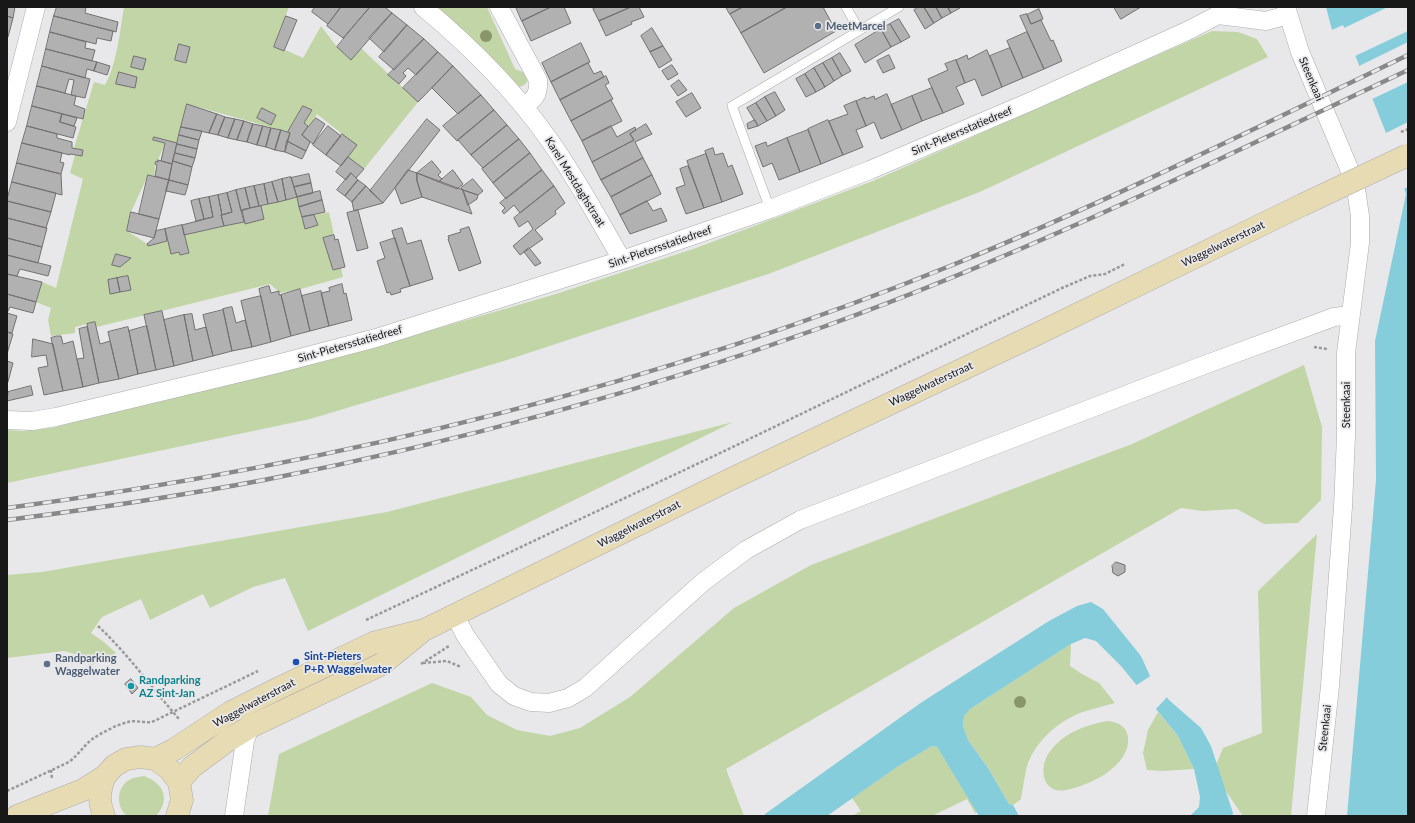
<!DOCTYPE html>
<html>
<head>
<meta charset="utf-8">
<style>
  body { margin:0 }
  #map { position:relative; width:1415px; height:823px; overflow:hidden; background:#e8e8ea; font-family:Lato,sans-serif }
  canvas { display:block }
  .frame { position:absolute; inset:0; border:8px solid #181818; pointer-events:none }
</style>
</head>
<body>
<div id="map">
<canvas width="1415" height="823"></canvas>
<div class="frame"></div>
</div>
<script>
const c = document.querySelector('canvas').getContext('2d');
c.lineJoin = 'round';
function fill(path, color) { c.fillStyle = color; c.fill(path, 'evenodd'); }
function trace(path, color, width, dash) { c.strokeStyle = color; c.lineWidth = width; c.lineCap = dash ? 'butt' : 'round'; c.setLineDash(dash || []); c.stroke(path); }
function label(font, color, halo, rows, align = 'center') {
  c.font = font + ' Lato,sans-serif'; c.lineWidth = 3.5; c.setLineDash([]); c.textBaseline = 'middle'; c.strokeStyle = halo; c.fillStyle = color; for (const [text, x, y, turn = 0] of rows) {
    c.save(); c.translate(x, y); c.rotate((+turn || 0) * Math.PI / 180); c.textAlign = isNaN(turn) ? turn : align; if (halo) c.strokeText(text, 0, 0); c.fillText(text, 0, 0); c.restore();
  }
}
fill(new Path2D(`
  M124,7h165l-15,40 14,4 15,7 18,-32 16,21 14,13 10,-12 57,54 -54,67 -16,-12 8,-12 -39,-31 -7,12 -6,-3 8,-13 -9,-4 -15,26 -101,-28 -10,39 -23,-6 -1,3 12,3 -7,17 -2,1 -2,15 -6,-1 -17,37 -4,19 22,14 20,-4 9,11 2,3 8,-1 -4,-19 60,-13 1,2 19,-6 -3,-12 36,-9 8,32 13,-4 -4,-10 15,-3 5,23 -11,3 10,32 8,-2 2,9 -42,12 -21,4 -10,-9 -173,43 -2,-5 -20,5v6l-24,3 -3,-16 3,-12 -15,-6 6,-20 14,6 27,-109 -13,-6 5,-18 7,1 1,-6 -9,-2 20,-66 11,3c12,-22 15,-54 19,-78z
  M434,7h53l28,62 13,5c0,8 -1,11 -9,13z
  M1212,31l26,1 19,7 11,18 -286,134 -211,82 -264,87 -197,59 -303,64v-53l16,1 32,-4 267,-65 234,-68 140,-46 177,-67z
  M1304,365l18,62 -1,73 -23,23 -34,1 -27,-15 -35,2 -21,-3 -455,261 18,47h-476l11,-62 153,-71 39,14 16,18 30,15 33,6 30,-8 50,-31 104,-89 77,-43 321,-121z
  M733,422l-425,209 -23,-53 -32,9 -43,21 -7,-14 -53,26 -9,-21 -39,18 -11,16 13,9 12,11 -26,13 -12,-11 -14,-4 -57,7v-83l35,-3 345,-60z
  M1317,534l-26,282h-48l-18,-26 -9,-25 7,-17 39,-15 -4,-142z
  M1071,644l-1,22 12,8 17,9 16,20c-11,3 -24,6 -35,10 -23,9 -45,29 -53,53 -3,11 -4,23 -6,33l-8,6 -4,-1 -21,-36 -20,-28 -5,-14 1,-11 6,-6z
  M1158,712l20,24 16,33 -32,2 -15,-1 -4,-17 5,-23z
  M1109,721c10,2 17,5 19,16 3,29 -39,49 -62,53 -25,5 -28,-25 -15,-40 14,-18 37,-26 58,-29z
  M932,746l5,1 40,65 -2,1 -8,-14 -35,17h-80l9,-5 -9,-13 45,-31z
  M144,776c20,7 27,24 12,40h-29c-11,-9 -11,-28 2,-36 5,-3 10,-3 15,-4z`), '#c1d5a6');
fill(new Path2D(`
  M1326,7h82v809h-61l29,-336 -1,-139 31,-147 -16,-51 -47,-118 -11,5z
  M1091,602l12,7 38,47 9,20 19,24 32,28 10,18 22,67 -1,3h-42l9,-9 1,-10 -6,-28 -16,-33 -57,-70 -25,-25 -11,-3 -14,6 -101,65 -6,7 -1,10 5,14 20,28 21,36 4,1 6,11h-40l-42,-69 -5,-1 -35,21 -70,49h-62v-2l157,-112 127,-81 28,-15z`), '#86cddc');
fill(new Path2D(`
  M1388,7h20v24l-55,26 -11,-28z
  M1408,42v40l-38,18 -13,-33z
  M1408,122v65l-5,2 -19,-55z
  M1152,675l16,21 -14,15 -19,-25z`), '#e8e8ea');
const building = new Path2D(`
  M7,7h8l-2,11 -6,-2z
  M57,7h29l-1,6 33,9 -2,10 -62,-16z
  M315,7h26l-13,17 -16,-12z
  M341,7h29l-27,31 -16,-12z
  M370,7h15l7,6 -41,47 -14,-13z
  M516,7h35l-29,14z
  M551,7h13l7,16 -40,18 -9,-20z
  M597,7h34l-32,14 -6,-12z
  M631,7h8l5,10 -13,5 1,2 -26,12 -7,-15z
  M726,7h17l-13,7z
  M743,7h44l-46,26 -11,-19z
  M787,7h36l13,24 -72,42 -23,-40z
  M919,7h5l10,16 -9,6 -11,-19z
  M924,7h12l6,11 -8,5z
  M936,7h12l3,6 -9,5z
  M948,7h11l1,1 -9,5z
  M1114,7h27l-20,12z
  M1039,9l4,10 -12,5 -4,-9z
  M392,13l15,12 -23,27 -15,-14z
  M1027,14l4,10 10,-4 10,21 2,-1 9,21 -18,8 -24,-53z
  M7,16l6,2 -5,19h-1z
  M54,16l59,15 -2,10 -14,-3 -1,6 -46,-12z
  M286,16l11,4 -13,31 -10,-4z
  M899,19l11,18 -9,5 -11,-18z
  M890,24l11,18 -10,5 -10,-18z
  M407,25l17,14 -30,31 -15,-13z
  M652,28l11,18 -13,6 -9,-16z
  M881,29l10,18 -26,16 -10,-18z
  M50,32l36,10 -1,6 10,2 -3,11 -46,-12z
  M1027,32l17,37 -21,9 -16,-37z
  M424,39l14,13 -22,23 -8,-7 -5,5 3,3 -7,8 -11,-9z
  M581,43l9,19 -39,20 -9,-19z
  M179,44l11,3 -4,16 -11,-3z
  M663,46l9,14 -13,8 -9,-16z
  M1010,48l13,30 -21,9 -12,-31z
  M46,49l51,13 -3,9 -7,-2 -2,9 -43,-12z
  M987,50l15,37 -20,9 -7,-17 -10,4 -9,-23 11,-5 1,4z
  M438,52l15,14 -35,36 -15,-14z
  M840,53l11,18 -9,5 -10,-18z
  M889,55l6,13 -12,5 -6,-12z
  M134,56l12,3 -3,11 -12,-3z
  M832,58l10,18 -8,5 -11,-18z
  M956,60l9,23 -9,4 8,17 -21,9 -15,-34 20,-9 -3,-6z
  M97,62l13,4 -3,9 -13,-4z
  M588,63l6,11 7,-3 3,6 -44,23 -9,-18z
  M823,63l11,18 -9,6 -11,-19z
  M672,65l6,9 -10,6 -6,-9z
  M42,66l48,13 -5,19 -14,-3 3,-15 -5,-1 -4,14 -28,-7z
  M453,66l28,29 -23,19 -26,-26z
  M814,68l11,19 -9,5 -11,-18z
  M119,72l18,5 -2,11 -19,-4z
  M805,74l11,18 -10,5 -10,-18z
  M606,76l3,7 -4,2 8,14 -42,22 -11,-21z
  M679,80l8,10 -9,6 -7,-10z
  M37,86l39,10 -2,9 11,4 -2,10 -51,-13z
  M932,88l11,25 -21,8 -10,-25z
  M775,92l10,18 -9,6 -11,-19z
  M692,93l9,15 -15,9 -10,-15z
  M887,94l15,36 -21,9 -7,-17 -8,4 -10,-25 9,-4 1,2 8,-3 1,3z
  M481,95l13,15 -37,31 -14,-15z
  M912,96l10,25 -20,9 -11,-25z
  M765,97l11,19 -9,5 -11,-18z
  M611,100l11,21 -40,20 -11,-20z
  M856,101l10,25 -10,4 7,17 -20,8 -14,-34 19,-7 -4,-8z
  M756,103l11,18 -9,5 -11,-18z
  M187,104l30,10 -8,19 -28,-6z
  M32,106l30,8 -2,8 16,5 -3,11 -46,-12z
  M303,106l9,4 -8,13 4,3 -6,9 8,7 -4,9 -19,-10 3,-8 -2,-1z
  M262,108l14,7 -5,10 -14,-7z
  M494,110l13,15 -36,30 -13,-15z
  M62,114l15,4 -3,8 -14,-4z
  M217,114l8,3 -7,18 -9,-2z
  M225,117l10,2 -7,19 -10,-3z
  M316,118l9,6 -12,20 -11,-9z
  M235,119l9,2 -7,19 -9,-2z
  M427,119l13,11 -57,73 -13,-12z
  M755,120l3,6 -10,3 -1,-5z
  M828,120l15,35 -22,9 -13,-35z
  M244,121l9,3 -6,18 -10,-2z
  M253,124l10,2 -6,19 -10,-3z
  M646,124l6,10 -17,8 8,16 -42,22 -9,-18 42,-22 -4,-6z
  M507,125l12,14 -36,29 -12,-13z
  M27,126l30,8v4l15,4v6l11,2 -1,6 -12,-2v1l-48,-12z
  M263,126l8,2 -5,19 -9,-2z
  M328,126l13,10 -15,19 -13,-10z
  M611,126l6,11 18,-10 1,3 -6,4 4,6 -42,22 -10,-21z
  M181,127l21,4 -3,9 -20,-5z
  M271,128l10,2 -6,20 -9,-3z
  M281,130l9,3 -5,19 -10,-2z
  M808,130l13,34 -21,8 -13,-34z
  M342,134l15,11 -16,21 -15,-11z
  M179,135l20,5 -2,9 -20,-5z
  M154,137l23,6 -5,21 -11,-3 4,-18 -12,-3z
  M787,138l13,34 -21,8 -7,-17 -9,4 -8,-21 11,-4 1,4z
  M519,139l11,14 -37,30 -11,-14z
  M287,141l19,10 -4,8 -17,-7z
  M22,143l40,10 -2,9 4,1 -3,11 -44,-11z
  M177,144l20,5 -2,9 -20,-5z
  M713,148l2,7 8,-2 5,14 4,-2 11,29 -21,8 -17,-51z
  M175,153l20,5 -3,9 -19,-6z
  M530,153l12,17 -36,29 -13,-16z
  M706,154l16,48 -18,6 -17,-47z
  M348,157l16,12 -8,9 -5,-5 -5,7 -10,-8z
  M643,158l9,17 -41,22 -10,-17z
  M158,160l14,4 -3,16 -14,-4 2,-11 -2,-1 1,-3 2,1z
  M173,161l19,6 -4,18 -19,-5z
  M432,161l9,11 -3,3 4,4 -3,3 -22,-9z
  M17,163l44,11 1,21 -50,-13z
  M688,166l16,42 -18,6 -10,-26 9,-3 -5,-16z
  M408,170l9,3v8l5,16 -21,7 -6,-16z
  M453,170l10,14 -6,5 -18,-7z
  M542,170l12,16 -34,27 -6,-8 -10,9 -2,-3 3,-3 -5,-5z
  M351,173l7,7 -13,16 -8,-6z
  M417,173l46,17 9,24 -50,-17 -5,-16z
  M309,174l2,9 -17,4 -3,-9z
  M148,175l21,5 -10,39 -20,-5z
  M652,175l9,19 -41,21 -9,-18z
  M291,177l6,20 -11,3 -4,-21z
  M282,179l4,21 -8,2 -6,-20z
  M473,179l10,12 -5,4 -15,-5 -2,-2z
  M169,180l19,5 -3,10 -19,-4z
  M358,180l8,6 -14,16 -7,-6z
  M12,182l44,11 -5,19 -44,-11z
  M272,182l6,20 -10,2 -4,-20z
  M311,183l2,10 -16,4 -3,-10z
  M264,184l4,20 -9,2 -5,-20z
  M254,186l5,20 -9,2 -5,-20z
  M366,186l17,17 -29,8 -2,-9z
  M554,186l11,17 -10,8 1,3 -21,16 8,9 -23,16 -7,-9 20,-17 -5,-8 -9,6 -5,-9z
  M245,188l5,20 -9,3 -5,-21z
  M236,190l8,32 -20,4 -3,-11 11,-3 -5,-19z
  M463,190l15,5 -1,4 -9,6z
  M320,191l2,9 -23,7 -2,-10z
  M227,193l5,19 -10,3 -4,-20z
  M218,195l4,20h-1l3,11 -40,9 -2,-10 31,-8 -4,-20z
  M209,197l4,20 -9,2 -5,-20z
  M199,199l5,20 -8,2 -5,-20z
  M322,200l3,12 -23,5 -3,-10z
  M7,201l44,11 -5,16 -39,-10z
  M647,201l6,10 8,-3 6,13 -37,13 -10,-19z
  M261,206l3,13 -19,5 -3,-14z
  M358,210l10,38 -11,3 -10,-38z
  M131,212l28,7 -5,19 -27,-7z
  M314,215l4,10 -13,4 -3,-12z
  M7,218l40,10 -5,19 -35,-9z
  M182,225l7,28 -9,2 -1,-3 -8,2 -6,-25z
  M469,227l12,36 -22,8 -11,-32h1l-1,-3 13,-4 -1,-2z
  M402,228l5,16 14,-4 12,39 -23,7 -18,-55z
  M165,229l2,12 -19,5 -1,-2 7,-6 2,-7z
  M334,235l1,5 3,-1 7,28 -12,3 -10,-32z
  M7,238l35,9 -4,16 -31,-8z
  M395,238l15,48 -10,3 1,3 -10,3 -1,-3 -3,1 -10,-32 8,-3 -5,-15z
  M529,248l1,1 11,14 -6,3 -11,-14z
  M116,254l15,4 -11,9 -8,-2z
  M7,255l44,11 -3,10 -28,-7 -3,7 -10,-2z
  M7,274l35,8 -6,20 -29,-8z
  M128,276l3,14 -11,2 -3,-14z
  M117,278l3,14 -10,2 -2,-14z
  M342,284l2,10 2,-1 6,27 -23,6 -8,-33 9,-2 -1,-3z
  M269,286l2,7 8,-2v4h2l10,41 -20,6 -12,-53z
  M300,289l10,42 -19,5 -10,-41z
  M321,291l8,35 -19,5 -8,-35z
  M7,294l29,8 -3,11 -23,-6 -3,6z
  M261,296l10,46 -19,5 -11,-46z
  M232,307l4,16 9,-3 7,27 -20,4 -9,-42z
  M223,310l9,41 -19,5 -10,-41z
  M162,311l12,55 -18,4 -12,-55z
  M7,313l10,3 -5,17 -5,-1z
  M192,314l3,16 11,-3 7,29 -20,5 -9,-46z
  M184,315l9,46 -19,5 -10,-46z
  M95,322l5,22 10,-3 9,38 -20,4 -12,-59z
  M147,326l9,44 -18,4 -9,-43z
  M87,327l12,56 -16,4 -6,-28 7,-1 -5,-29z
  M128,327l10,47 -19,5 -11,-47z
  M7,332l6,2 -6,20z
  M57,336h4l2,8 10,-3 10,46 -20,4 -12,-53z
  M33,339l20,5 10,47 -19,4 -6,-27 10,-2 -2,-11 -14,2z
  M7,361l6,2 -5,19h-1z
  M31,386l2,9 -26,6 1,-9z
  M1116,562l9,3v7l-7,4 -5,-3 -1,-7z
  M131,679l7,9 -6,6 -7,-10z`);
fill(building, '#b2b1b2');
trace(building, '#727071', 1);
const service = new Path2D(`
  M846,7l13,23
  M770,209l-38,-103 167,-99`);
const minor = new Path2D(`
  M423,7c47,39 92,84 127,134 27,38 49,79 72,119
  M499,7l39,73c1,15 -3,18 -14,27
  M1286,7l14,45 48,114 8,23 4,27v27l-14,110v83l-3,71 -13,179 -14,130
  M7,122l29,-115
  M7,420l25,1 24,-4 221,-53 99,-26 246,-78 148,-51 100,-39 164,-70 153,-69 31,-16 48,6 22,-6
  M455,615l10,20 34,49 15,12 17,6 18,1 19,-5 17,-10 118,-106 43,-32 54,-30 396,-152 138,-51 16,-2
  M234,816l11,-75 5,-14`);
const secondary = new Path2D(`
  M155,759l20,-10 56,-37 44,-22 98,-47 51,-13 305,-150 308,-146 265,-129
  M179,782l13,-15 35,-26 23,-14 132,-63 37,-30
  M17,816l66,-26 22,-14 9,-10 12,-7 15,-2 14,2 14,10 10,13 3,18 -5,16
  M104,816c-6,-16 -5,-24 1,-40`);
trace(service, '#acacad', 10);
trace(minor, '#acacad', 19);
trace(secondary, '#acacad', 23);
trace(new Path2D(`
  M1314,347l13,2
  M366,620l348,-164 348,-168 28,-12 15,-2 20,-10
  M98,626c30,28 54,62 81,93
  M423,663l24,-2 14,6
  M421,664l28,-18
  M51,770l1,9
  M7,791l62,-29c9,-7 14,-15 22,-22 10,-7 25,-15 37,-18 8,-2 16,1 24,0l106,-51`), '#99999a', 2.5, [3, 2]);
trace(service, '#fff', 9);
trace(minor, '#fff', 18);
trace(secondary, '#e7dbb4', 22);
const rail = new Path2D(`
  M7,508c324,-43 645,-121 948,-244 154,-63 303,-137 453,-209
  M7,520c86,-11 172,-24 257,-40 190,-37 377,-88 559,-153 201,-72 393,-166 585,-257`);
trace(rail, '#888889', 4.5);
trace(rail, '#e8e8ea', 3, [9]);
const secondaryBridge = new Path2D(`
  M1302,205l106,-50`);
trace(secondaryBridge, '#acacad', 23, []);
trace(new Path2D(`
  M1401,132l7,-3`), '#99999a', 2.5, [3, 2]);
trace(secondaryBridge, '#e7dbb4', 22);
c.fillStyle = '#889669';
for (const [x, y] of [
  [486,36],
  [1020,702]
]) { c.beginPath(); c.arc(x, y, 6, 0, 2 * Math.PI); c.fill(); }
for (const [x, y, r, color] of [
  [818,26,4,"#5c6f8a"],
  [296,662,4,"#1a4fb4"],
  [47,664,4,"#5c6f8a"],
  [131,686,4,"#0f9aa8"]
]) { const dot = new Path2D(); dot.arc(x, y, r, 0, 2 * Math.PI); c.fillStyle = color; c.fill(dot); trace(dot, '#e8e8ea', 1.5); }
label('bold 11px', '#4e5e75', '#e8e8ea', [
  ["MeetMarcel",826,26],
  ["Randparking",55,658],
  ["Waggelwater",55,671]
], 'left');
label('11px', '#181818', '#e8e8ea', [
  ["Steenkaai",1311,79,67],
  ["Sint-Pietersstatiedreef",962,131,-23],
  ["Karel Mestdaghstraat",575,182,58],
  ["Waggelwaterstraat",1223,244,-26],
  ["Sint-Pietersstatiedreef",660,247,-19],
  ["Sint-Pietersstatiedreef",350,344,-16],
  ["Waggelwaterstraat",931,384,-25],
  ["Steenkaai",1346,405,-90],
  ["Waggelwaterstraat",639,524,-27],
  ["Waggelwaterstraat",254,703,-28],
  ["Steenkaai",1325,728,-84]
]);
label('bold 11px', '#164399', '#e8e8ea', [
  ["Sint-Pieters",304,656],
  ["P+R Waggelwater",304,669]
], 'left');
label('bold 11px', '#0d838f', '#e8e8ea', [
  ["Randparking",139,680],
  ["AZ Sint-Jan",139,693]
], 'left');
</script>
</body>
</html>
